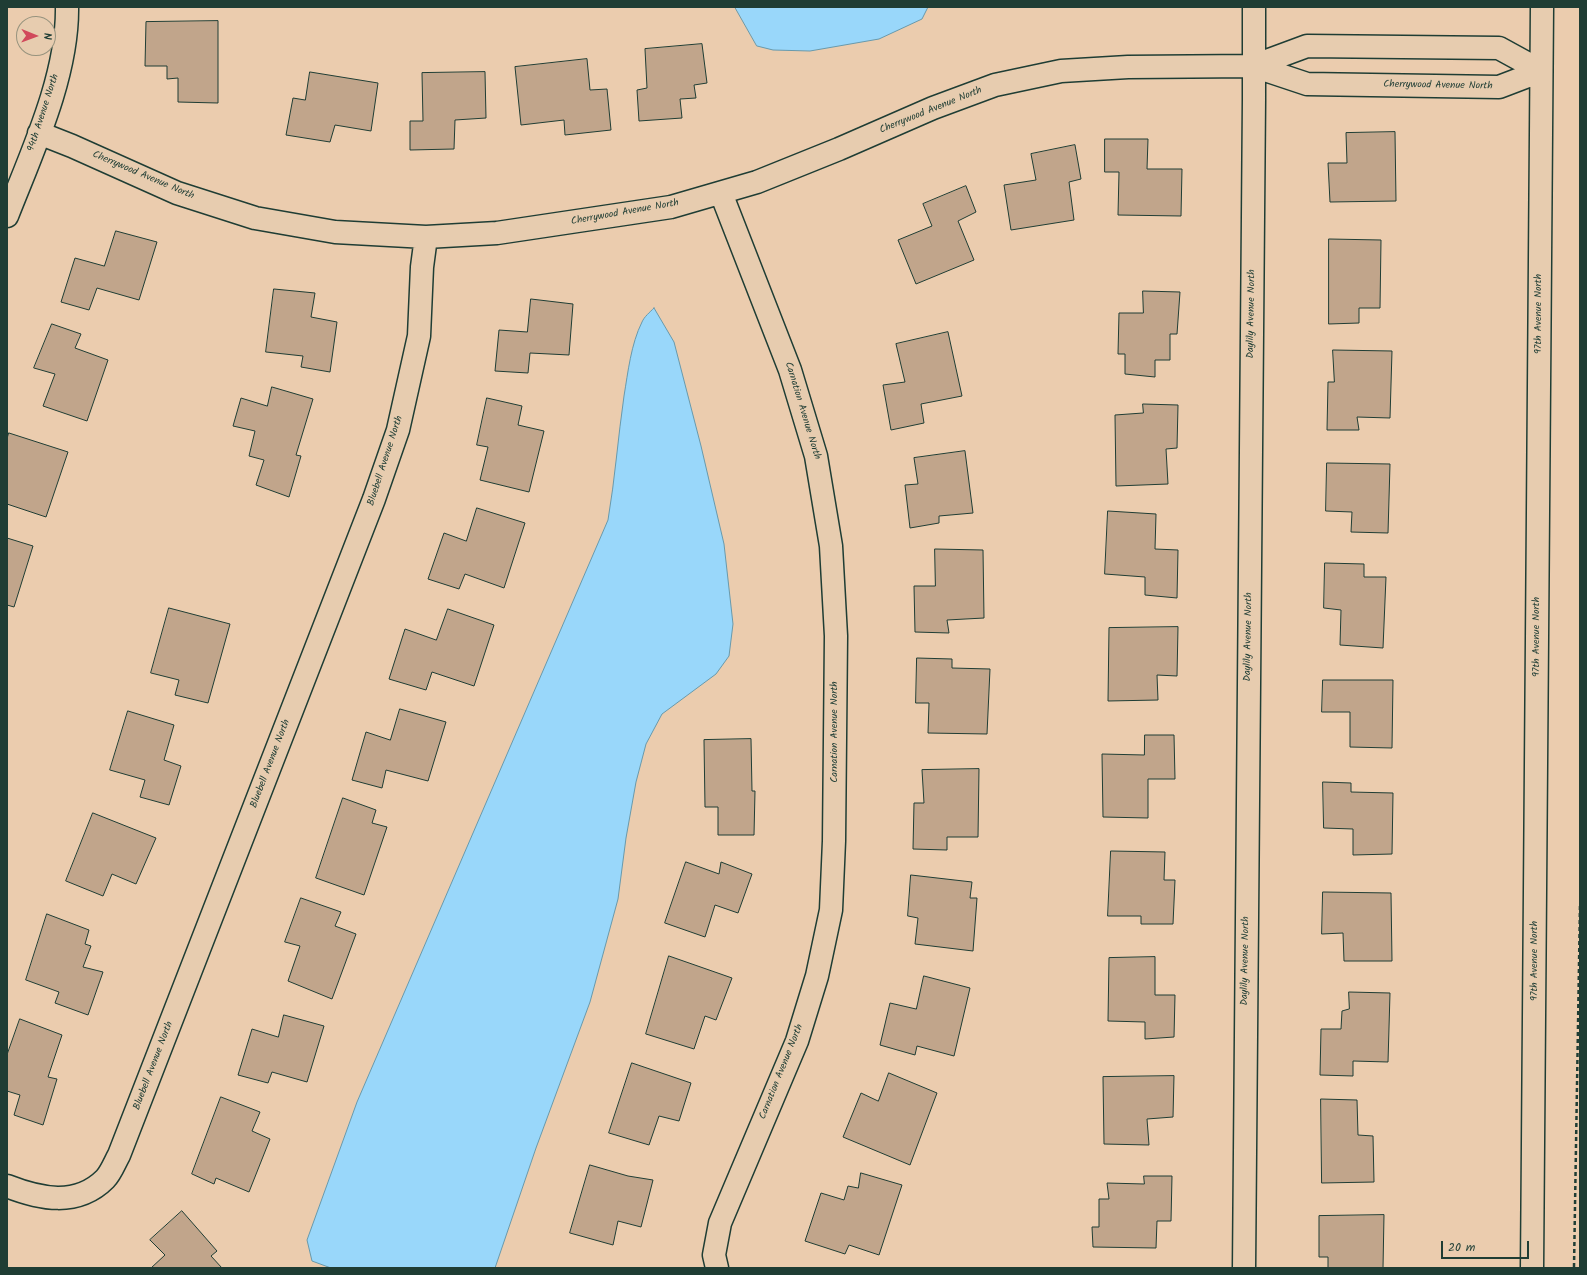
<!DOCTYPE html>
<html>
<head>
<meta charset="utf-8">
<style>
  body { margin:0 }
  #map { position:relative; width:1587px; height:1275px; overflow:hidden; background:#ebccae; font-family:Kalam,sans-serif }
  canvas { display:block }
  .frame { position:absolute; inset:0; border:8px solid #1f3d34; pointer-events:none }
  .north { position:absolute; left:16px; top:16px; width:40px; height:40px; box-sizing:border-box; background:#e7ccaf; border:1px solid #97937e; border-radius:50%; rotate:91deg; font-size:11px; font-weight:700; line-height:16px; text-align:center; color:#1f3d34 }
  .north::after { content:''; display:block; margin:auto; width:14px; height:18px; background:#d1495b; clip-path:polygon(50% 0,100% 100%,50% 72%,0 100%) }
  .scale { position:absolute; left:1441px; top:1241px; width:88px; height:18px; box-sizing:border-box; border:2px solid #1f3d34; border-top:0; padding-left:5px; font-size:12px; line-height:14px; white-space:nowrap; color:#1f3d34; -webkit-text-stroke:3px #e7ccaf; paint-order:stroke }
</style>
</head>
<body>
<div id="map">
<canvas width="1587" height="1275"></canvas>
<div class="frame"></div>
<div class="north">N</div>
<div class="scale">20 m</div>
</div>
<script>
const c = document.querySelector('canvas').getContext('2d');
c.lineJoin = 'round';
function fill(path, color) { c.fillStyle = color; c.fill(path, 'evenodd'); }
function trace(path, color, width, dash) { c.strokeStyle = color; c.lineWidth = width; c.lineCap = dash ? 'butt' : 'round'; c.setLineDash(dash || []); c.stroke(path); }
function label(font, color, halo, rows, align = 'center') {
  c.font = font + ' Kalam,sans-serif'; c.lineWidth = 4; c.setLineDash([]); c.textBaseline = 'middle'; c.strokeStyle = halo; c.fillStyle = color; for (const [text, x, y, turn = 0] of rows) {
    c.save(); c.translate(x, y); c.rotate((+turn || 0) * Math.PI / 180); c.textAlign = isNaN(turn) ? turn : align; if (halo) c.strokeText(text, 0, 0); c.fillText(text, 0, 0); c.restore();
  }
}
const water = new Path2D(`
  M735,7h193l-6,12 -43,20 -69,12 -37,-1 -16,-4z
  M654,308l20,34 27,104 23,98 9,80 -4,32 -13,18 -54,40 -16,30 -10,38 -10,56 -8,61 -28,103 -54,146 -41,120h-164l-19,-7 -5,-21 50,-138 251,-582c7,-41 10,-83 16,-124 4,-24 7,-52 18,-74 2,-5 8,-10 12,-14z`);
fill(water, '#99d7fa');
trace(water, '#6899ab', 1);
const building = new Path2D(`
  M218,21v82l-40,-1v-24l-11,1v-13h-22l1,-44z
  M702,44l5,39 -13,2 2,13 -16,1 2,19 -43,3 -2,-31 10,-2 -2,-39z
  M587,59l3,31 17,-1 4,41 -46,5 -1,-15 -43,5 -6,-58z
  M310,72l68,11 -7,48 -36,-6 -5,17 -44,-7 7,-37 12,2z
  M485,72l1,46 -31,2 -1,29 -44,1v-29h13l-1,-48z
  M1395,132l1,69 -66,1 -2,-39h19l-1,-30z
  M1105,139h43l-1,30h35l-1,47 -63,-1 1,-43h-14z
  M1075,145l6,34 -12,3 5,38 -63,10 -7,-45 32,-5 -5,-26z
  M966,186l10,26 -18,9 16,39 -58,24 -18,-44 34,-14 -9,-22z
  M116,231l41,11 -18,58 -42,-12 -8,22 -28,-8 14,-44 29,8z
  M1329,239l52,1 -1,68h-21v15l-30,1z
  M274,289l41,4 -4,24 26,5 -7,50 -29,-5 2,-11 -37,-4z
  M1143,291l37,1 -3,42h-7v26h-15v17l-30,-3v-20h-7l1,-41h24z
  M531,299l42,5 -4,51 -39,-2 -2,20 -33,-2 4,-41 28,2z
  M52,324l29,10 -6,14 33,12 -21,61 -44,-15 12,-32 -21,-6z
  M948,332l14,64 -41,8 3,19 -33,7 -8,-45 22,-3 -9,-38z
  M1333,350l59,1 -2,67 -33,-1 2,13h-32l1,-48h6z
  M272,387l41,12 -17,56 5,1 -12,41 -33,-12 8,-25 -15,-4 6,-25 -22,-5 8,-28 26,8z
  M487,398l35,8 -4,19 26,6 -15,61 -49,-12 8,-33 -11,-2z
  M1143,404l35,1 -1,43 -11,1 2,35 -52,2 -1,-71 28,-2z
  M9,433l59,19 -22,65 -39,-13v-65z
  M965,451l8,62 -34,3v7l-29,5 -5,-43 13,-1 -4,-26z
  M1327,463l63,1 -2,69 -37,-1 1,-20 -26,-1z
  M477,508l48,15 -21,65 -39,-14 -6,15 -31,-10 16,-46 22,8z
  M1108,511l48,3 -1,35 23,1 -1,48 -32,-3v-18l-40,-3z
  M7,538l26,8 -19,61 -7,-2z
  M935,549l48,1 1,68 -37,2 2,13 -34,-1 -1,-46h21z
  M1325,563l39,1v13h22l-3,71 -43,-3 1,-35 -17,-2z
  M169,608l61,16 -22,79 -33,-8 4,-15 -28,-7z
  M448,609l46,16 -20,61 -42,-14 -6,18 -37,-11 16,-50 31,11z
  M1178,627l-1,49 -20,-1 1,25 -50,1 1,-73z
  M917,658l35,1v9l38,1 -3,65 -59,-1 1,-30h-13z
  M1323,680h70l-1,68 -42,-1v-35h-28z
  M400,709l46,13 -18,59 -42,-11 -4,18 -30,-8 14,-48 24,8z
  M128,711l46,14 -10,35 17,6 -12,39 -29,-8 5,-17 -35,-10z
  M1145,735h29l1,44h-27v39l-45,-1 -1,-63 42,1z
  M751,739l1,52h3l-1,44h-36v-28h-13l-1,-67z
  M979,769l-1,68h-31v13l-34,-1 1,-46h10l-2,-33z
  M1323,782l28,1v9l42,1 -1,61 -39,1v-26l-29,-1z
  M343,798l33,12 -4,13 15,4 -23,68 -48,-17z
  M93,813l63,25 -20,46 -24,-10 -9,22 -37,-15z
  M1111,851l54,1 -1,28h11l-2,44h-32v-8h-33z
  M686,862l33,12 2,-12 31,12 -14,39 -23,-8 -10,32 -40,-14z
  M911,875l61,7 -2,16h7l-4,53 -58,-7 3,-26 -10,-2z
  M1323,892l68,1 1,68h-48l-1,-28 -21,1z
  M301,898l40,14 -6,14 21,8 -24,65 -44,-18 12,-35 -15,-4z
  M47,914l42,16 -4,14 6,2 -8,21 20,5 -15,43 -33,-12 4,-11 -33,-12z
  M669,956l63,22 -16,42 -11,-4 -11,33 -48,-15z
  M1155,957v38h20l-1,42 -29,2v-17l-37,-1 1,-63z
  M924,976l46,12 -16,68 -37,-10 -2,9 -35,-10 10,-42 26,6z
  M1349,992l41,1 -2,69 -35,-1v15l-33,-1 1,-46h20l1,-18 7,-2z
  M284,1015l40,11 -17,56 -35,-10 -4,11 -30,-8 14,-46 26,8z
  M20,1019l42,16 -14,42 9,2 -14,46 -29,-10 6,-20 -13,-4v-36z
  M632,1063l59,20 -12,38 -20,-5 -10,29 -40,-12z
  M889,1073l48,20 -27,72 -67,-28 18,-44 17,8z
  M1174,1076l-1,41 -26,2 2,26 -45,-1 -1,-67z
  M221,1097l39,15 -8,19 18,8 -21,53 -33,-14 -2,6 -22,-10z
  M1321,1099l36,1 1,35 15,1 1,46 -52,1z
  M590,1165l38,11 25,4 -12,47 -23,-6 -5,24 -43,-12z
  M861,1173l41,12 -23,70 -30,-10 -4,9 -40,-13 16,-48 23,7 4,-14 10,2z
  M1144,1176h28l-1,45h-14l-1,27 -63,-1 -1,-20h7v-28h10l-2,-16 37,1z
  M182,1211l35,40 -6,5 11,12h-71l14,-13 -15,-15z
  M1384,1215l-1,53h-55v-11h-9v-41z`);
fill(building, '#c1a58b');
trace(building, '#1f3d34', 1);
const minor = new Path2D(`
  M1253,66l54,-20 192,2 42,23
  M39,133l33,13 105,47 78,25 80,14 91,5 71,-4 174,-26 86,-25 82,-33 94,-41 62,-23 66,-14 67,-4 125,-1 54,18 192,3 42,-16
  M7,216c25,-64 61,-140 60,-209
  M7,1186c33,13 70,21 98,-7 6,-6 10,-17 14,-24l255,-656 24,-69 21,-94 3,-69 4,-30
  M717,1268l-3,-13 6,-32 77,-182 20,-65 14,-66 3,-69 2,-205 -5,-90 -15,-90 -26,-86 -69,-177
  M1244,1268l10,-1169v-92
  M1532,1268l10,-1261`);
trace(minor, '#1f3d34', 25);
trace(new Path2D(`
  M1574,1267l6,-362`), '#1f3d34', 2.5, [4, 3]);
trace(minor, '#e7ccaf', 22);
label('10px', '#1f3d34', '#e7ccaf', [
  ["Cherrywood Avenue North",1438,86,1],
  ["Cherrywood Avenue North",931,111,-22],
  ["94th Avenue North",44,113,-72],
  ["Cherrywood Avenue North",143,176,23],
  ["Cherrywood Avenue North",625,213,-10],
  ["Daylily Avenue North",1252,314,-89],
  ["97th Avenue North",1539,314,-90],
  ["Carnation Avenue North",802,411,73],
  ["Bluebell Avenue North",386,461,-72],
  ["Daylily Avenue North",1249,637,-89],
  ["97th Avenue North",1537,637,-90],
  ["Carnation Avenue North",835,732,-90],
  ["Bluebell Avenue North",271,764,-69],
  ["Daylily Avenue North",1246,961,-89],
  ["97th Avenue North",1535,961,-90],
  ["Bluebell Avenue North",154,1066,-69],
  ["Carnation Avenue North",782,1072,-68]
]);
</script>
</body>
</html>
